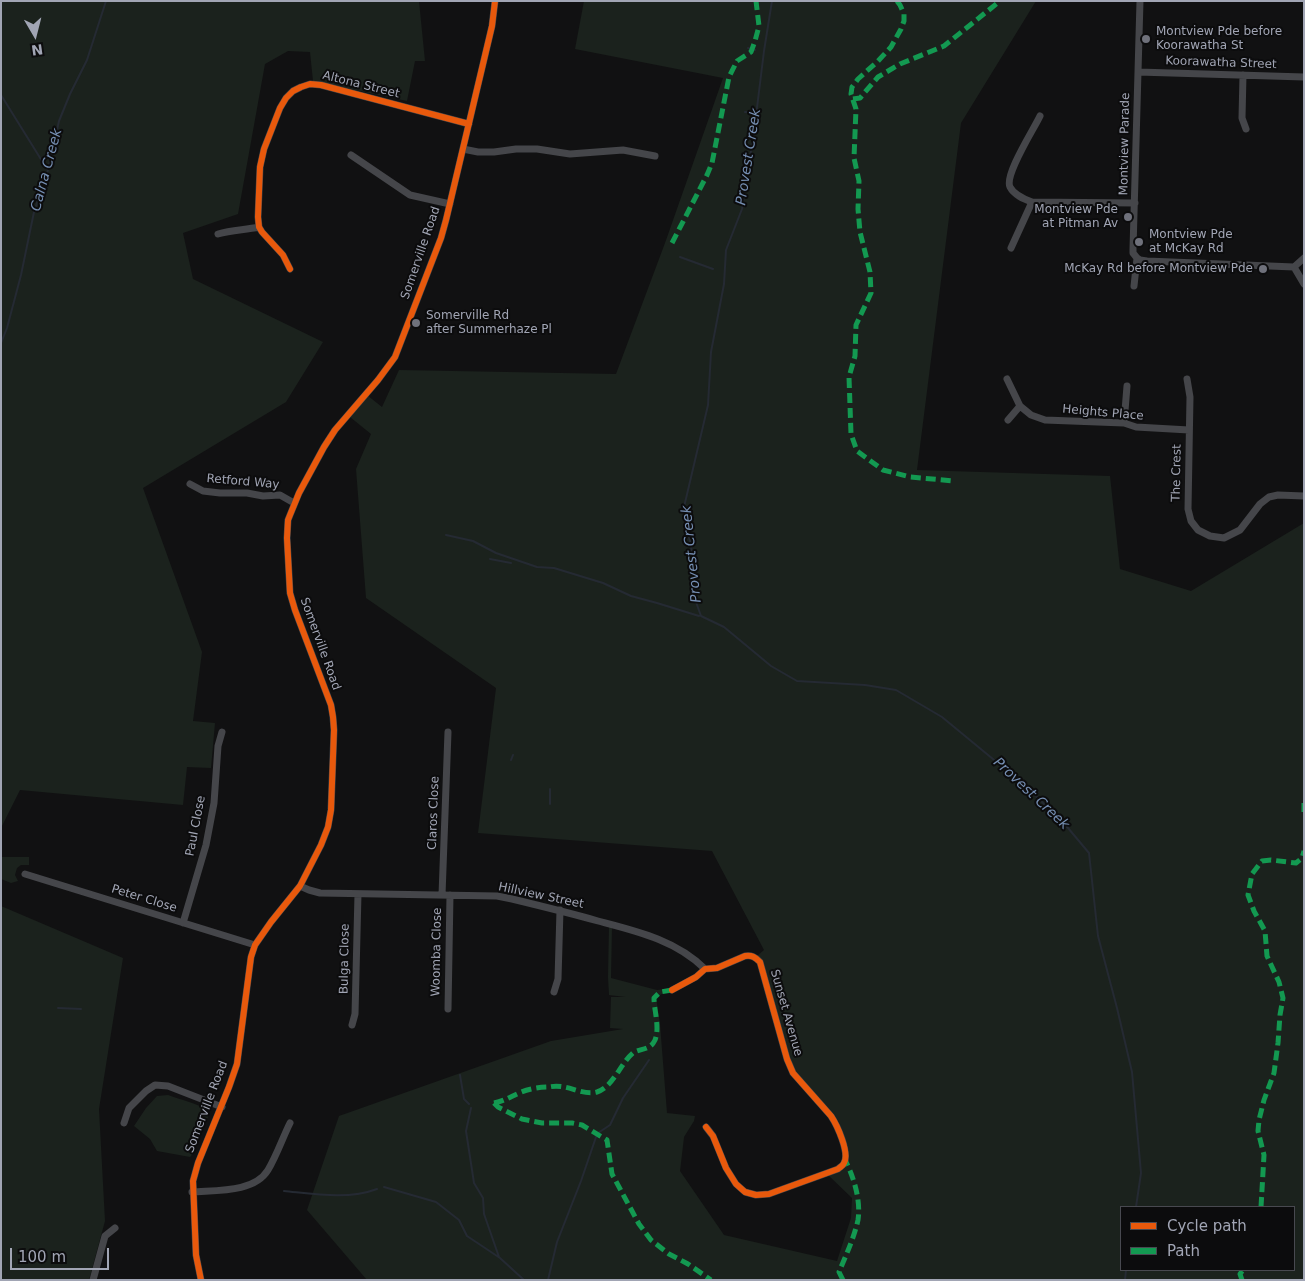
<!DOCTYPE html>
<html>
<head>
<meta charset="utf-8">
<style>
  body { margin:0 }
  #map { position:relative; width:1305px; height:1281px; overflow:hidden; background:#111112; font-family:"DejaVu Sans",sans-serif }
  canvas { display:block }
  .frame { position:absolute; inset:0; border:2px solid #a1a5b4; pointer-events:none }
  .legend { position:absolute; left:1120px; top:1206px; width:175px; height:65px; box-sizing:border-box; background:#0c0c0d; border:1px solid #484950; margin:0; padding:6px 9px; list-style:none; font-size:15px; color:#a1a5b4 }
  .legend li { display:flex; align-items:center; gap:10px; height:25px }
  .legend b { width:25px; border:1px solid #484950 }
  .north { position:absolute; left:10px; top:10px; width:50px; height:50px; -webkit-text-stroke:4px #0c0c0d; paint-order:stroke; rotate:172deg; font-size:14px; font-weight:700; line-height:20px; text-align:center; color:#a1a5b4 }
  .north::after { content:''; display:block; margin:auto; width:18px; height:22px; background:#a1a5b4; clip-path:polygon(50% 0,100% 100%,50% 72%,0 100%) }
  .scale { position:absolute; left:10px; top:1248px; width:99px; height:22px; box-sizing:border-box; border:2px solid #a1a5b4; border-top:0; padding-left:6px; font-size:15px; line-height:18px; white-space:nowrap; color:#a1a5b4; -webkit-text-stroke:4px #0c0c0d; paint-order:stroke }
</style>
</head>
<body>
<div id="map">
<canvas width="1305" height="1281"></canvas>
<div class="frame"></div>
<ul class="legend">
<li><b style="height:6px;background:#e8590c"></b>Cycle path</li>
<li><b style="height:6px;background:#139951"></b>Path</li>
</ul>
<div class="north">N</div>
<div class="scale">100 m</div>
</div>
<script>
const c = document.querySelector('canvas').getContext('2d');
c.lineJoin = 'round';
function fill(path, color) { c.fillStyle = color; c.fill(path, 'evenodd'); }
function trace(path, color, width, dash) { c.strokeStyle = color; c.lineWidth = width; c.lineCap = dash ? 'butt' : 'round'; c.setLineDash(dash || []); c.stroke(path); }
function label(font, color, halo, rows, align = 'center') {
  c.font = font + ' "DejaVu Sans",sans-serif'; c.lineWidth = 4; c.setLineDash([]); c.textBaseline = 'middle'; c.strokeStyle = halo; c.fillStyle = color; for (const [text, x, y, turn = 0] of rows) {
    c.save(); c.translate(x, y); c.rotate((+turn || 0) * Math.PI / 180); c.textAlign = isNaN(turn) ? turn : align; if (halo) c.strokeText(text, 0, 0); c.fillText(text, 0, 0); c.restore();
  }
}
fill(new Path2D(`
  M1,1h418l6,60h-10l-8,40 -94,-20 -3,-29 -22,-1 -23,13 -27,150 -55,19 10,46 130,63 -37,60 -143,86 59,164 -9,69 22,2 -4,45 -24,-1 -4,38 -163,-15 -19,38z
  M584,1h452l-75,122 -44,347 193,6 10,93 71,22 113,-68v757h-937l-60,-70 32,-94 212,-75 72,-12 -13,-1 1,-31h15l-17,-2 -1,-18 1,-52 3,1 -1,52 46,12 8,-1 1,3 -10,5 4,27 7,89 28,3 -1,5 -10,16 -4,34 44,64 113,26 14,-43 1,-20 -25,-24 6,-2 16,-19 -1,-6 -9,-25 -5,-8 -28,-30 -16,-20 -33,-108 7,-6 -52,-99 -234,-18 18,-145 -130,-90 -10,-129 15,-35 -21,-17 17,-22 15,12 17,-37 217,4 49,-131 58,-165 -148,-29zM1121,1207h173v63h-173z
  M1,857h28v8h-8l-4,3 -2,7 3,6 -7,2 -10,-4z
  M1,906l122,52 -24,151 6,112 -16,59h-88z
  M168,1095c13,5 28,8 40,15l1,5 -2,4h-2l-13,32 2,1 -4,5 -33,-6 -7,-12 -16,-13 12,-18 11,-12z`), '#1b221d');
trace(new Path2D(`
  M772,1l-8,50 -10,81 -12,77 -16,41 -2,34 -13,68 -3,53 -24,102 9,51 3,44 5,14 23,11 47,39 26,15 68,4 31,5 46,27 80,66 41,39 26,31 9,83 19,72 15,64 9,101 -5,34
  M748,48l7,2
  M1,95l46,74
  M745,112l11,1
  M680,257l33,12
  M1,343l6,-15 14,-53 13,-63 14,-42 11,-49 11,-27 17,-34 19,-59
  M446,535l27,6 23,12 41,14 17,1 49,15 28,13 26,7 42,13
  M490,559l21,4
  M511,760l2,-5
  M550,804v-15
  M58,1008l23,1
  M460,1075l4,24 5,5
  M471,1108l-5,23 8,52 9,15 1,16 15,43
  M598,1133l12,-8 13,-27 26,-38
  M384,1187l52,15 23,18 8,16 33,22 24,22
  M284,1191c30,3 64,9 93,-2
  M548,1280l9,-38 24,-61 15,-44
  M1125,1280l1,-10`), '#252a33', 2);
trace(new Path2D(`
  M1138,72l166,5
  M1243,75l-1,43 4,11
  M1040,116c-6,13 -36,59 -30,71 4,8 14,12 22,15l103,1
  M463,149l15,3h16l22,-3h21l33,5 53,-4 32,6
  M351,155l59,40 40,9
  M218,234c14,-4 27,-4 41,-7
  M1011,248l21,-46
  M1137,258l3,2 7,1 147,6 10,-9
  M1294,267l10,17
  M290,269l-7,-14 -21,-23 -3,-5 -1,-10 2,-50 4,-18 16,-41 6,-10 7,-7 8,-4 9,-3 11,1 148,39
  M1134,286l3,-28 -4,-5v-4l7,-248
  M1007,379l13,27
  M1187,379l3,18 -2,112 3,12 7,9 12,6 14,2 16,-8 20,-26 9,-7 9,-2 26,1
  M1008,420l12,-14 11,9 14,5 79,3 12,4 53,3
  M1124,423l3,-37
  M190,484l13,7 17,2h27l16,3 17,-1 14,8
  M25,874l230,71
  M300,886l9,4 11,3 177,3 15,3c29,7 58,14 86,22 38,10 78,19 107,48
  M442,895l6,-163
  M183,923l23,-78 8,-42 4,-57 4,-14
  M672,990l24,-13 9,-8 12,-1 28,-12c7,-1 10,1 15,6l27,97 6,14 38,43c6,9 19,37 13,47 -1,3 -4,4 -6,6l-69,25 -13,1 -11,-3 -9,-8 -10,-16 -13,-32 -7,-9
  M554,992l4,-13 2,-69
  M448,1009l2,-114
  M352,1025l3,-11 3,-120
  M124,1123l5,-15 17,-17 9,-6 13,1 54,21
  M192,1192c24,-2 62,1 76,-22 8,-13 15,-33 22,-47
  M93,1280l12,-44 10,-8
  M201,1280l-5,-25 -3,-74 5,-18 31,-76 8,-23 14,-107 4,-12 16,-23 29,-36 21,-41 7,-18 3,-17 3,-80 -1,-13 -2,-12 -36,-95 -5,-17 -3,-55 1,-18 2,-5 9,-22 25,-46 11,-17 43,-50 17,-23 46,-119 5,-18 46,-194 3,-25`), '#45464a', 7);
trace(new Path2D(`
  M897,1l3,4 4,9v7l-3,8 -10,18 -13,14 -20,18 -6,8 -1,7 5,15 -2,49 5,23 -1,28 2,23 10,40 1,21 -15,32 -1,31 -6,21 2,57 6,17 26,19 27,7 44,4
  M853,99l7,-1 18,-21 22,-13 44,-18 56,-45
  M672,243l35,-68 5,-12 17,-86 8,-16 14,-9 4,-11 4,-15 -3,-25
  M1304,803v9
  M494,1103l4,4 24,12 20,4h30l10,2 25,15 5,34 27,50 12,16 18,14 19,10 23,16
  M494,1103c10,-2 16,-6 25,-10 9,-4 20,-6 30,-6 4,-1 10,-1 15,0 11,2 22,8 33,5 16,-5 23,-28 36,-39 7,-5 17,-2 22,-13 5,-12 -1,-30 -1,-42l6,-6 12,-2
  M1261,1207l3,-52 -6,-24 1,-11 5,-20 10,-27 4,-30 2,-28 3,-17 -4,-16 -12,-26 -2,-25 -11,-20 -6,-16 4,-21 10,-13 9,-1 25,3 6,-5 2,-7
  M843,1280l-4,-8c7,-17 15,-34 19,-52 3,-19 -4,-43 -13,-60
  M1242,1280l-2,-6 3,-4`), '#139951', 5, [10, 5]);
trace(new Path2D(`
  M290,269l-7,-14 -21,-23 -3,-5 -1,-10 2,-50 4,-18 16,-41 6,-10 7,-7 8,-4 9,-3 11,1 148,39
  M672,990l24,-13 9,-8 12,-1 28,-12c7,-1 10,1 15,6l27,97 6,14 38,43c6,9 19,37 13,47 -1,3 -4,4 -6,6l-69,25 -13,1 -11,-3 -9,-8 -10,-16 -13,-32 -7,-9
  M201,1280l-5,-25 -3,-74 5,-18 31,-76 8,-23 14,-107 4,-12 16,-23 29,-36 21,-41 7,-18 3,-17 3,-80 -1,-13 -2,-12 -36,-95 -5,-17 -3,-55 1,-18 2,-5 9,-22 25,-46 11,-17 43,-50 17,-23 46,-119 5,-18 46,-194 3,-25`), '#e8590c', 6);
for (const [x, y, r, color] of [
  [1146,39,5,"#6f717b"],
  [1128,217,5,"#6f717b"],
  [1139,242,5,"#6f717b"],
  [1263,269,5,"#6f717b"],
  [416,323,5,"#6f717b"]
]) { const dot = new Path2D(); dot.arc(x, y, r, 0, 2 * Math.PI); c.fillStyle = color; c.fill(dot); trace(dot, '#0c0c0d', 2); }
label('12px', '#a1a5b4', '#0c0c0d', [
  ["Montview Pde before",1156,32],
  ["Koorawatha St",1156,46],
  ["Montview Pde",1118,210,"right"],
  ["at Pitman Av",1118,224,"right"],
  ["Montview Pde",1149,235],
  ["at McKay Rd",1149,249],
  ["McKay Rd before Montview Pde",1253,269,"right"],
  ["Somerville Rd",426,316],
  ["after Summerhaze Pl",426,330]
], 'left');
label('12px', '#a1a5b4', '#0c0c0d', [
  ["Koorawatha Street",1221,63,2],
  ["Altona Street",361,85,14],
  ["Montview Parade",1125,144,-89],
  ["Somerville Road",421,253,-71],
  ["Heights Place",1103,413,5],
  ["The Crest",1177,473,-89],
  ["Retford Way",243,482,5],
  ["Somerville Road",320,644,70],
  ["Claros Close",434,813,-88],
  ["Paul Close",196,826,-79],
  ["Hillview Street",541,896,12],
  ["Peter Close",144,899,17],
  ["Woomba Close",437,952,-89],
  ["Bulga Close",345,959,-89],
  ["Sunset Avenue",786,1013,74],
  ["Somerville Road",207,1107,-69]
]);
label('italic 14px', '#758eb2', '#0c0c0d', [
  ["Provest Creek",749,157,-81],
  ["Calna Creek",47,170,-75],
  ["Provest Creek",692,554,-96],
  ["Provest Creek",1031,794,43]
]);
</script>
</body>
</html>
